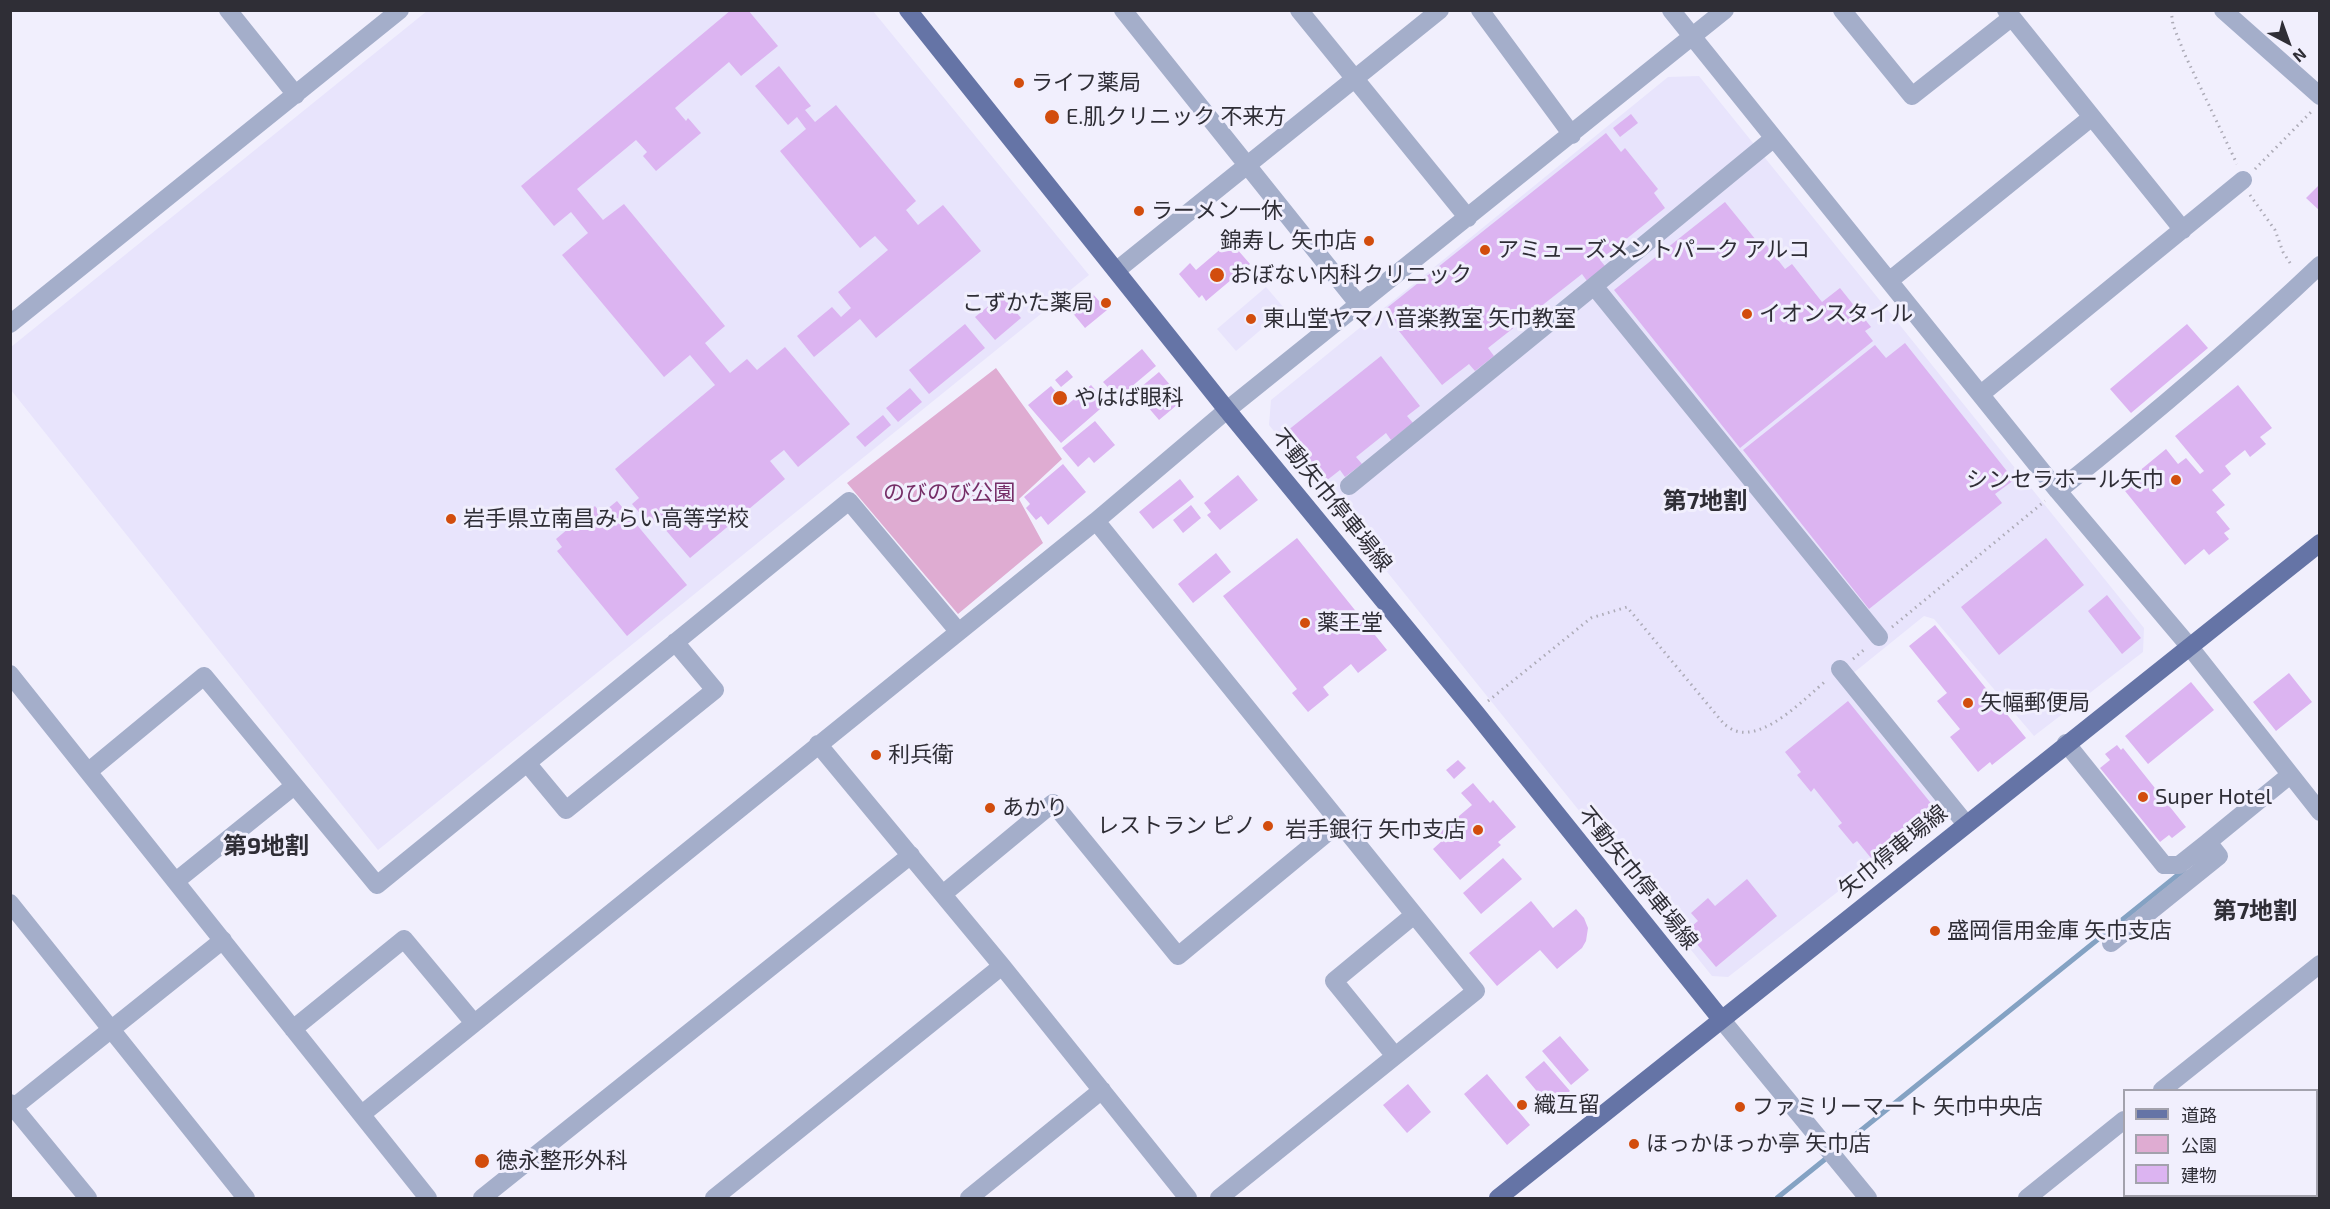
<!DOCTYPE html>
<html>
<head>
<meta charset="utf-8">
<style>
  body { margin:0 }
  #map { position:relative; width:2330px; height:1209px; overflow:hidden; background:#f1effd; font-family:"Exo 2","Noto Sans JP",sans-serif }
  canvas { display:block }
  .frame { position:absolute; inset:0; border:12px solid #2f2e36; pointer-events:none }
  .legend { position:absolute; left:2123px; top:1089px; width:195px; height:108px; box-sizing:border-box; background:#f1effd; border:2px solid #a3a2ad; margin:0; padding:8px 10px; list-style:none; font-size:18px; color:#2f2e36 }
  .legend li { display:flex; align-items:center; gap:12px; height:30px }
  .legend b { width:30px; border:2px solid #a3a2ad }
  .north { position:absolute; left:2258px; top:12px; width:60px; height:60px; -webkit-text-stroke:4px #f1effd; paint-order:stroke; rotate:139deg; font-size:16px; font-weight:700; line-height:24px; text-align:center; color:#2f2e36 }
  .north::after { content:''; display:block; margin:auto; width:21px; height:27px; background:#2f2e36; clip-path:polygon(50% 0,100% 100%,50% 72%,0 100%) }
</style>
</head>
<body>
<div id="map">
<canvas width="2330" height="1209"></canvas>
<div class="frame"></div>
<ul class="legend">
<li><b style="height:8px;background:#6574a6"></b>道路</li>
<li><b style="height:16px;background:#dfacd2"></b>公園</li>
<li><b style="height:16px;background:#dcb4f1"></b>建物</li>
</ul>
<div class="north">N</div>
</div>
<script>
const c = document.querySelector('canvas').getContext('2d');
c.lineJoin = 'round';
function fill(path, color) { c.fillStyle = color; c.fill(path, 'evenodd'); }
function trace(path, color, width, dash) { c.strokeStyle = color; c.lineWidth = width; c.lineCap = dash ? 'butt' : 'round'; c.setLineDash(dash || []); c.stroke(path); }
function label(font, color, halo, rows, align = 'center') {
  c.font = font + ' "Exo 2","Noto Sans JP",sans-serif'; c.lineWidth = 6; c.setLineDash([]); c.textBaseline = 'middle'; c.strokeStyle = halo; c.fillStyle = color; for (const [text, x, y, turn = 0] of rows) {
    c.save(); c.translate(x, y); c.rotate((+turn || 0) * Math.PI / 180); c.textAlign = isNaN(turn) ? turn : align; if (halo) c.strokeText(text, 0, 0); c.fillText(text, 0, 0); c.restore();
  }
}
fill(new Path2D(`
  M427,11h446l216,264 -711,575 -367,-460v-43z
  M1699,76l445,552 -1,24 -109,84 -100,-117 -10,-3 -83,67 102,127 -215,167 -16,-1 -443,-551 2,-25 397,-323z
  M1266,287l19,22 -49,42 -19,-22z`), '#e8e4fc');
fill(new Path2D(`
  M996,368l66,91 -43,40 24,44 -85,71 -111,-131z`), '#dfacd2');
trace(new Path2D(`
  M1777,1198l407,-328`), '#84a2c3', 5);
trace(new Path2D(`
  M2316,1178l4,-2
  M2293,1198l3,-2`), '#a9d3ff', 33);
fill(new Path2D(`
  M731,10h17l30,36 -37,30 -12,-14 -54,46 11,13 2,-3 13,15 -45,38 -13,-15 4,-4 -11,-12 -59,49 26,31 21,-16 101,122 -20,17 25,30 17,-14 10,11 28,-23 65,77 -52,43 -14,-17 -14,11 15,18 -95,79 -33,-38 -7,5 -18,-21 7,-6 -24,-29 100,-84 -25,-30 -26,22 -102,-122 26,-22 -17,-21 -17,14 -33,-40z
  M779,66l32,40 -6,4 10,12 21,-17 80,96 -10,9 12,15 25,-20 38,46 -105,87 -16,-19 -46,38 -17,-21 35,-29 9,10 10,-9 -13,-16 50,-42 -13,-14 -15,12 -80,-97 26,-22 -9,-12 -9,8 -33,-39z
  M1631,114l7,9 -18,14 -7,-9z
  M1606,133l15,19 4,-4 33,41 -4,4 11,15 -65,52 5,6 -18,15 -5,-7 -94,74 6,8 -19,15 -6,-7 -27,21 -59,-74z
  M2320,184v27l-14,-13z
  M1725,202l35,43 4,-3 21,27 7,-5 30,38 18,-14 31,39 -6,4 8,10 -133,107 -126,-158z
  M1230,241l20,23 -44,37 -4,-6 -3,3 -20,-24 11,-11 6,7z
  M1092,293l15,17 -22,18 -14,-17z
  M1002,295l19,23 -26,22 -20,-23z
  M965,324l20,24 -56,46 -20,-24z
  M2187,324l21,24 -77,65 -21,-24z
  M1905,343l109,137 -19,14 7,9 -133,106 -126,-159 132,-105 11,13z
  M1142,349l14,17 -38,32 -15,-16z
  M1381,356l39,50 -13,10 6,7 -22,17 -5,-7 -30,24 6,7 -17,13 -5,-7 -14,11 -39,-50z
  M1067,370l6,7 -12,10 -6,-7z
  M1159,372l24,28 -24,20 -24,-28z
  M1091,385l16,18 -46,40 -33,-38 23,-19 16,19z
  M2238,385l34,43 -12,9 6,7 -16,13 -5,-7 -20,16 6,8 -19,16 13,15 -9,7 14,17 -6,4 5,6 -20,16 -5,-6 -19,16 -64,-79 45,-37 12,15 8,-6 14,16 4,-3 -29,-35z
  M910,388l12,14 -24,20 -12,-14z
  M883,415l8,10 -26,22 -9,-10z
  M1095,421l20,24 -21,18 -5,-6 -11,10 -16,-19z
  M1063,464l23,28 -38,33 -7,-9 -5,4 -10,-12 4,-4 -6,-7z
  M1238,475l20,25 -38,30 -13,-15 4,-3 -7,-9z
  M1180,479l14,18 -41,32 -14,-17z
  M617,501l70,84 -60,51 -70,-85 5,-4 -6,-8 39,-33 6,8z
  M1191,505l10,13 -18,15 -10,-13z
  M1297,538l90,112 -29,23 -7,-9 -28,23 6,8 -21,17 -16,-19 5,-4 -74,-93z
  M2046,538l38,47 -85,70 -38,-48z
  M1216,553l15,19 -38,31 -15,-19z
  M2107,595l34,43 -19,16 -34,-43z
  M1935,625l91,113 -34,27 -2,-3 -12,10 -28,-35 10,-8 -23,-28 10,-8 -38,-47z
  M2289,673l23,29 -36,29 -23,-29z
  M2191,682l23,28 -66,54 -23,-28z
  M1848,701l86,106 -63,51 -14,-17 -4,3 -15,-18 4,-3 -28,-35 -3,4 -14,-17 4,-3 -16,-20z
  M2117,745l4,5 2,-2 63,79 -14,11 -3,-3 -9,7 -60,-74 10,-8 -5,-6z
  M1458,760l8,8 -12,11 -8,-9z
  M1473,783l17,20 3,-3 23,27 -18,15 3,3 -41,35 -27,-31 11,-10 -5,-6 33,-28 -11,-12z
  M1503,858l19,21 -41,35 -18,-21z
  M1747,879l30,37 -61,51 -30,-36 12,-10 -7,-8 17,-15 7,8z
  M1531,901l22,27 23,-19 8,9 4,10 -2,13 -4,7 -25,21 -17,-19 -43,36 -28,-33z
  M1560,1036l29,34 -18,15 -29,-34z
  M1544,1061l26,30 -20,16 -25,-30z
  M1487,1074l43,51 -23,20 -43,-51z
  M1408,1084l23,28 -24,21 -24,-28z`), '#dcb4f1');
trace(new Path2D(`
  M2171,10l2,15 12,30 52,109
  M2255,169l57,-58
  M2250,195l25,35 8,22 9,14
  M1892,627l153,-126
  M1853,659l13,-11
  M1488,701l103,-83 36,-11 97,117c3,2 8,6 12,7 30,9 69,-33 91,-51`), '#adabb7', 3, [1.5, 4.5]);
trace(new Path2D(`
  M228,10l68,85
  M1123,10l236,295
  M1299,10l169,208
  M1480,10l92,125
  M1671,10l387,481 131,155 131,166
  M1842,10l70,86 99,-78
  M2006,10l177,220
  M2223,10l97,86
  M1774,138l-180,148 285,351
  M1117,270l323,-260
  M1889,281l203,-164
  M10,324l390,-314
  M1981,394l262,-214
  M1349,486l245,-200
  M2058,491c90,-72 178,-146 262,-226
  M1096,521l380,470 -257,207
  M1840,669l126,155
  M10,674l418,524
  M2066,743l98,122h15l29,-23
  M818,744l184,222 186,232
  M527,763l39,47 149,-120 -40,-48
  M89,771l115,-95 173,209 472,-384 109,130
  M176,881l118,-95
  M943,894l110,-91 125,153 161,-133
  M10,903l236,295
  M2111,943l108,-87 -11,-14 82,-67
  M1721,1019l147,179
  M293,1029l111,-90 70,84
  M1395,1056l-61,-75 80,-66
  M2162,1090l158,-126
  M10,1103l78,95
  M14,1107l209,-167
  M362,1114l734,-593 131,-111 498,-400
  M482,1198l429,-343
  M714,1198l288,-232
  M969,1198l133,-108
  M2027,1198l97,-78`), '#a4aeca', 18);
trace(new Path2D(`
  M908,10l319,400 248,302 246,307
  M1498,1198l822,-655`), '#6574a6', 18);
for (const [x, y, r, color] of [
  [1019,83,6,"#d24d0d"],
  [1052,117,8,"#d24d0d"],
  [1139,211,6,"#d24d0d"],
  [1369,241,6,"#d24d0d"],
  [1485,250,6,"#d24d0d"],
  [1217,275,8,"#d24d0d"],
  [1106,303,6,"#d24d0d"],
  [1747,314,6,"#d24d0d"],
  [1251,319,6,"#d24d0d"],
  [1060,398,8,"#d24d0d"],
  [2176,480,6,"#d24d0d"],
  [451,519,6,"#d24d0d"],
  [1305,623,6,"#d24d0d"],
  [1968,703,6,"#d24d0d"],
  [876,755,6,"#d24d0d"],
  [2143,797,6,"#d24d0d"],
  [990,808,6,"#d24d0d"],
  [1268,826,6,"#d24d0d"],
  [1478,830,6,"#d24d0d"],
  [1935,931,6,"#d24d0d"],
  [1522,1105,6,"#d24d0d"],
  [1740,1107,6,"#d24d0d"],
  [1634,1144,6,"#d24d0d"],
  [482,1161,8,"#d24d0d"]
]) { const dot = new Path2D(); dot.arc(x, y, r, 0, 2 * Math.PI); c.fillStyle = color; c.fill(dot); trace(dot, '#f1effd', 2); }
label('22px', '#2f2e36', '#f1effd', [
  ["ライフ薬局",1031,83],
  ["E.肌クリニック 不来方",1066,117],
  ["ラーメン一休",1151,211],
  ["錦寿し 矢巾店",1357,241,"right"],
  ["アミューズメントパーク アルコ",1497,250],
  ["おぼない内科クリニック",1230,275],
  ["こずかた薬局",1094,303,"right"],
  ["イオンスタイル",1759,314],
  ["東山堂ヤマハ音楽教室 矢巾教室",1263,319],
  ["やはば眼科",1074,398],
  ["シンセラホール矢巾",2164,480,"right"],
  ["岩手県立南昌みらい高等学校",463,519],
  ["薬王堂",1317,623],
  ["矢幅郵便局",1980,703],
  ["利兵衛",888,755],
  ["Super Hotel",2155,797],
  ["あかり",1002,808],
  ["レストラン ピノ",1256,826,"right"],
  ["岩手銀行 矢巾支店",1466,830,"right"],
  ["盛岡信用金庫 矢巾支店",1947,931],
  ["織互留",1534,1105],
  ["ファミリーマート 矢巾中央店",1752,1107],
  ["ほっかほっか亭 矢巾店",1646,1144],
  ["徳永整形外科",496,1161]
], 'left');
label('22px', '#762f68', '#f1effd', [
  ["のびのび公園",949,493]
]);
label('22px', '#2f2e36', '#f1effd', [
  ["不動矢巾停車場線",1332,500,51],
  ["矢巾停車場線",1893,851,-39],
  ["不動矢巾停車場線",1638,878,51]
]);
label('bold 24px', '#2f2e36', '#f1effd', [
  ["第7地割",1705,501],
  ["第9地割",266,846],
  ["第7地割",2255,911]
]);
</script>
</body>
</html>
